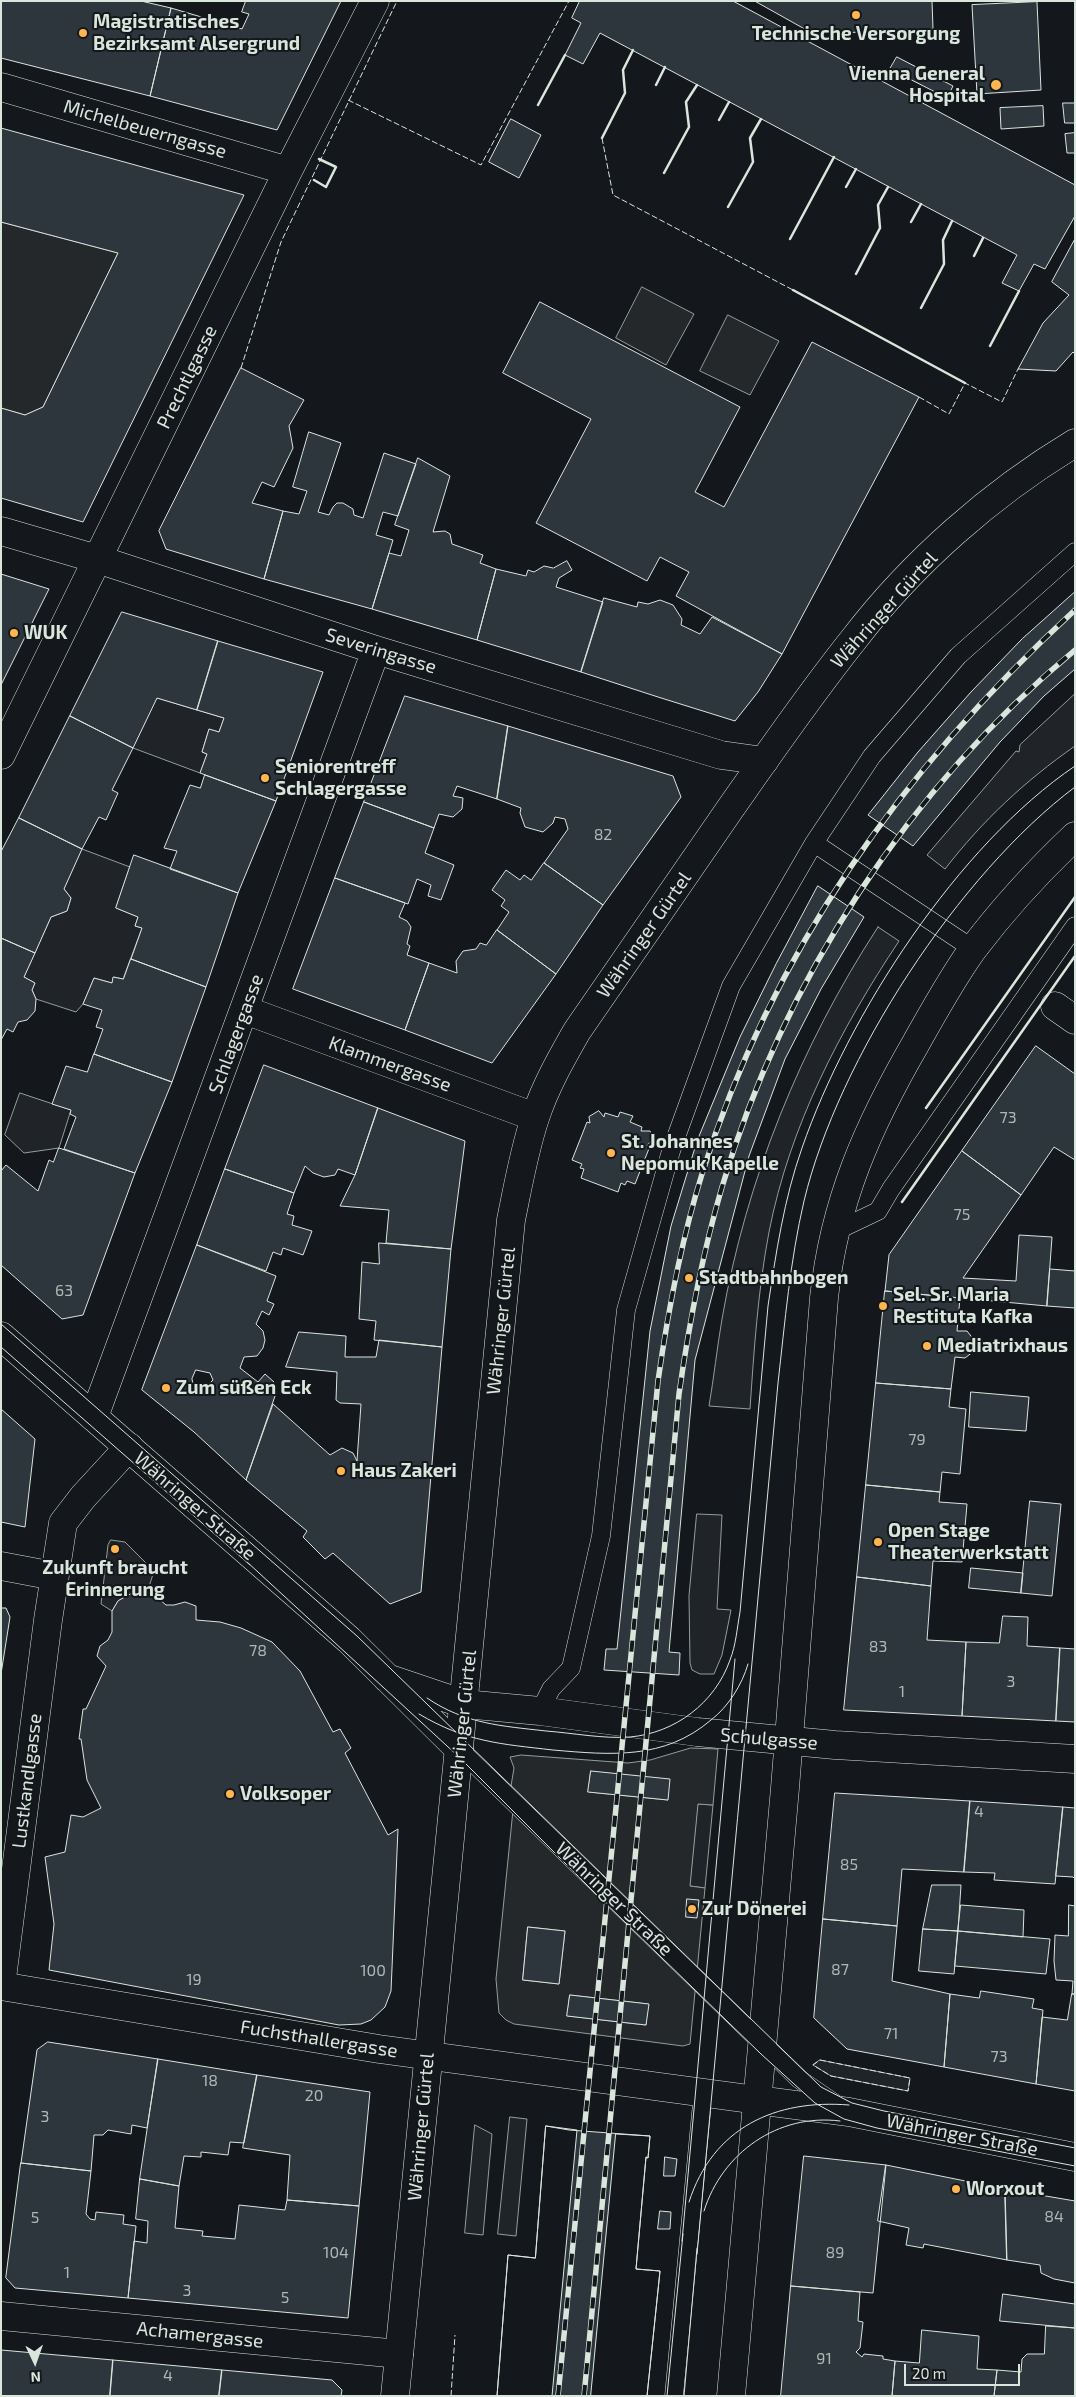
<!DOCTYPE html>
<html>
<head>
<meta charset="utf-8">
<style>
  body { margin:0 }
  #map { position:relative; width:1076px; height:2397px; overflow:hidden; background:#14181c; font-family:"Exo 2",sans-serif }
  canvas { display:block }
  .frame { position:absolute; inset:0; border:2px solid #d8e6dc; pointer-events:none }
  .north { position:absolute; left:10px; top:2337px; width:50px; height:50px; -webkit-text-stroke:4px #14181c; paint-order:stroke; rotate:177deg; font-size:14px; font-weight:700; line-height:20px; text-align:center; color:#d8e6dc }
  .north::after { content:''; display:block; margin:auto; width:18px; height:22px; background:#d8e6dc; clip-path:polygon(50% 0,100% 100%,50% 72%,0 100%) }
  .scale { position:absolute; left:904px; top:2364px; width:116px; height:22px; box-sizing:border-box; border:2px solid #d8e6dc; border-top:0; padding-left:6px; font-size:15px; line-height:18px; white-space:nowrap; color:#d8e6dc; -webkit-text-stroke:4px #14181c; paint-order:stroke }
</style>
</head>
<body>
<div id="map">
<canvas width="1076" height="2397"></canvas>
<div class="frame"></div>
<div class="north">N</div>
<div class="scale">20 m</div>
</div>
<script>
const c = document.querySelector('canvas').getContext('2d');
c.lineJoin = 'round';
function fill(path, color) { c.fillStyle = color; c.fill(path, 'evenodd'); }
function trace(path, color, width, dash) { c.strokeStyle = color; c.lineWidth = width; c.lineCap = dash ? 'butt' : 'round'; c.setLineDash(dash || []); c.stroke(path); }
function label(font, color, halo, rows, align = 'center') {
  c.font = font + ' "Exo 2",sans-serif'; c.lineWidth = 4; c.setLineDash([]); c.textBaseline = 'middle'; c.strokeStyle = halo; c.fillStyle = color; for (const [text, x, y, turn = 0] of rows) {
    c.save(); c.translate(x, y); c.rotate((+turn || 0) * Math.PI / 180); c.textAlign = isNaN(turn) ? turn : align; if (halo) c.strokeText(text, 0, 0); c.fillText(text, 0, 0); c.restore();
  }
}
const green = new Path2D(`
  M1075,694v52c-50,35 -92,74 -130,123l-18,-14 89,-104 3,1 1,-7z
  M157,698l67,20 -5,14 -10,-3 -7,23 5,2 -7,19 -67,-25z
  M82,849l48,18 -14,41 22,9 -3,9 7,2 -19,51 -9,-2 -2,6 -18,-5 -11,26 -7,8 -40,-13 -4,-9 3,-7 -11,-6 27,-60 16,-6 4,-13 -7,-9z
  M878,927l21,14c-59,89 -109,184 -130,291 -11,58 -15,118 -19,177l-41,-3c5,-29 8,-58 13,-87 24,-139 79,-274 156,-392z
  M20,1093l51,17 -12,38 -35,5 -19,-18z
  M697,1514l25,1 -5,94 14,1 -9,45 -8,19h-14l-8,-4 -2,-7 -1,-67z
  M111,1540l14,2 29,29 -7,22 -9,-2 -20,10 -6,10 -11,-7 7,-59z
  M698,1804l15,1 -8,83 -15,-2z
  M820,2060l90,18 -2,13 -77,-15 -18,-11z
  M510,2117l17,2 -11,117 -18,-2z
  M475,2125l17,9 -9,101 -18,-2z`);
fill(green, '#202428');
trace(green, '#939e99', 1);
const parking = new Path2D(`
  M1,222l117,31 -75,154 -18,8 -24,-7z
  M642,287l52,27 -28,51 -50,-27z
  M728,315l51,26 -29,54 -50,-24z
  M691,1748l27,1 -5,56 -15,-1 -8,82 15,2 -15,156 -7,2 -169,-22 -8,-4 -7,-7 -3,-34 17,-169 -2,-24 3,-18 -4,-11 11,-2 107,8 22,-3zM591,1771l77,29 -79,-8zM528,1927l37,4 -6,53 -36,-4zM570,1995l78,9 -2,21 -78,-9z`);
fill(parking, '#24282b');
trace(parking, '#939e99', 1);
const building = new Path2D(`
  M1,1h140l30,7 -21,88 -149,-38z
  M246,1h95l-64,129 -127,-34 21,-88 71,21 7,-15 -7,-2z
  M580,1h153l342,184v31l-30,53 -11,-5 -15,27 -17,-8 15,-28 -417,-222 -17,31 -18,-9 16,-32 -9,-5z
  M755,1h177l1,28 -119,5z
  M1037,2l4,88 -64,4 -5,-89z
  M897,57l56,29 -6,12 -57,-29z
  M1063,103h12v20h-10z
  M1043,106l1,20 -43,3 -1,-21z
  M511,119l30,16 -22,43 -30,-16z
  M1,128l243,67 -161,327 -82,-24v-90l24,7 18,-8 75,-154 -117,-31z
  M1075,133v20h-8l-2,-19z
  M1075,239v115l-2,-2 -17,19 -38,-2 25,-46 26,-28 -17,-13z
  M540,302l200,105 -45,85 29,15 88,-165 107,55 -137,257 -106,-58 13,-24 -29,-15 -13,24 -111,-58 55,-104 -88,-46z
  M241,368l63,32 -15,26 4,22 -19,39 -12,-5 -10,21 31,8 -19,68 -98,-30 -7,-18z
  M309,432l32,11 -23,69 11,3 4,-8 4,-4h6l10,6 1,6 9,3 21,-65 32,11 -18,52 -15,-4 -7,23 17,5 -21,69 -108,-30 19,-68 16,3 8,-23 -14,-4z
  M418,458l32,18 -17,56 12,-1 5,3 2,10 31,11 -3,8 16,6 -19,71 -105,-31 17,-56 12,3 8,-26 -14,-5z
  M567,561l5,9 -13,8 -3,9 47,15 -22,70 -104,-32 19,-71 30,7 2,-6 6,2 10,-6 9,2z
  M1,574l48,15 -48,96z
  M1075,592v77l-31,27 -44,46 -87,104 -45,-31 50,-63 53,-60 51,-53z
  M604,598l33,9 1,-5 10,2 12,-4 13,5 9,14 -1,6 19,9 12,-17 70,37 -24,38 -23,29 -77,-24 -77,-25z
  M122,612l96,29 -21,69 -40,-12 -24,50 -63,-32z
  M218,641l105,31 -47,129 -76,-28 7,-19 -5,-2 7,-23 10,3 5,-14 -27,-8z
  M405,696l103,30 -11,73 -40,-13 -4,10 10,2 -1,11 -9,8 -14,-3 -5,14 -70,-26z
  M70,716l63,32 -21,42 6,3 -12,27 -7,-3 -17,32 -63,-31z
  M508,726l165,50 8,21 -78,108 -59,-42 24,-34 -3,-10 -10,-2 -2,6 -10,9 -18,-5 -5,-14 1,-5 -24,-9z
  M205,775l71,26 -38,92 -68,-24 7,-18 -13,-3 26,-63 10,3z
  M364,802l70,26 -9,25 29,12 -13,35 -13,-4 3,-11 -14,-6 -9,25 -73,-26z
  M19,818l63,31 -18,40 7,9 -4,13 -16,6 -16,36 -34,-15v-86z
  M134,855l104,38 -32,94 -75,-28 11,-31 -7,-2 3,-9 -22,-9z
  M544,863l59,42 -47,69 -59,-44 12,-18 -8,-6 4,-6 -13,-10 14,-20 14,10 4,-5 7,5z
  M335,878l70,25 -6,14 8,4 4,6 -4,17 3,2 -3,9 22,8 -24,67 -112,-41z
  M818,886l46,31 -43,72 -36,70 -36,97 -54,204 -26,292 11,1 -1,22 -75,-5 2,-21h11l33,-318 21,-105 26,-85 43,-104 36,-73z
  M497,930l59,44 -64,89 -87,-33 24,-67 28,10 -1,-12 7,-10 13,-2 4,-6 6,2z
  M1,938l34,15 -11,24 11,6 -3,7 4,9 -1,12 -8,9 -9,2 -5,10 -6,-3 -6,11z
  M131,959l75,28 -34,95 -78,-28 9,-25 -7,-2 6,-17 -19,-6 11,-26 18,5 1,-6 10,2z
  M1036,1046l39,28v86l-21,-13 -33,48 -59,-44z
  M94,1054l78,28 -37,91 -71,-24 12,-32 -6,-3 1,-4 -19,-6 14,-38 21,6z
  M264,1065l114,43 -23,67 -17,-6 -3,6 -11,2 -11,-4 -8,-7 -11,27 -69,-24z
  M378,1108l87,33 -14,108 -65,-6 3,-33 -49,-4 15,-31z
  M599,1111l5,6 1,-4 13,4 2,-5 13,4 -3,6 12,5 -1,4h9l3,7 -6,8h3l-15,38 -8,-3 -2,4 -4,-2 -3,9 -37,-14 3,-9 -4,-1 2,-4 -10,-4 15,-38 3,1 -1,-6z
  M59,1148l76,25 -52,142 -21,4 -61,-54v-94l5,-6 32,26 11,-31 4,2z
  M962,1151l59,44 -58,83 53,3 3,-46 33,2 -5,69 -162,-15 4,-36z
  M225,1169l69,24 -7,21 7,2 -2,9 20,6 -9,24 -20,-7 -2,7 -8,-3 -7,19 -69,-26z
  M379,1243l72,6 -9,98 -68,-7 2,-19 -17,-2 3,-57 17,2z
  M197,1245l79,31 -9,25 7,3 -5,11 -7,-4 -6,13 7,7 2,9 -2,8 -6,8 -13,1 -4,11 18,14 7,-8 9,8 -5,7 6,7 -29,84 -52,-48 -52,-42zM196,1370l14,3 3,7 -12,12 -7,-4 -2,-9z
  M1050,1269l25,2v37l-28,-2z
  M885,1291l75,7 -3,33h10l7,9v11l-9,7 -10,-1 -4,32 -75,-6z
  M299,1332l47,4 -1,21h31l3,-17 63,7 -21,245 -31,12 -57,-51 -8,6 -22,-22 4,-6 -61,-51 27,-76 57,51 12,-7 11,5 4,8 4,-57 -21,-1 -4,-3 1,-28 -51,-5z
  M876,1383l75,6 -2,18 17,2 -6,65 -18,-2 -2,20 -74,-7z
  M971,1392l58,5 -3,34 -57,-4z
  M1,1409l34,30 -10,88 -24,-5z
  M866,1485l74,7 -1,10 28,2 -5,58 -29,-1 -2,25 -74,-9z
  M1030,1501l31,3 -9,92 -31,-3z
  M971,1568l52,5 -2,20 -52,-5z
  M857,1577l74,9 -4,54 39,2 -4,74 -118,-6z
  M138,1590l15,4 13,11h8l11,-3 11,4v14l24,2 21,6 31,14 28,29 33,61 7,-3 11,19 -6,5 43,82 10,-6 -7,162 -6,16 -14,13 -10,4 -22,1 -290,-55 5,-46 -9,-67 20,-5 6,-37 12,2 18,-9 -14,-28 -6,-41h-2l4,-30h3l20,-43 -9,-10 3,-10 8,-6 4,-8v-21l6,-10z
  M1,1608h5l4,9 -9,57z
  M1003,1616l25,1 -1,29 33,2 -4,73 -94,-5 4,-74 33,1z
  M1060,1648l15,1v73l-19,-1z
  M591,1771l79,8 -2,21 -80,-8z
  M835,1793l135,8 -6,71 -62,-3 -5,57 -74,-7z
  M970,1801l93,6 -8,77 -61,-4 1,-7 -31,-1z
  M1063,1807l12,1v71l-2,-2 -17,-1z
  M932,1885h29l-3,46 -35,-2z
  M687,1899l12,1 -2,18 -11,-1z
  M961,1905l63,5 -1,27 -65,-6z
  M1069,1905l6,1v88h-3l1,-13 -17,-1 -2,-19 1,-26 13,1z
  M823,1919l74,7 -5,55 58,13 -6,73 -97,-18 -33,-31z
  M528,1927l37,4 -6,53 -36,-4z
  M923,1929l35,2 -4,43 -35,-3z
  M958,1931l92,8 -4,35 -91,-8z
  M981,1991l53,8 -2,9 11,2 -7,74 -92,-17 6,-73 29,4z
  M1072,1994h3v97l-39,-7 6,-67 25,3z
  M570,1995l79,9 -3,21 -79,-9z
  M48,2042l110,17 -11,69 -15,-3 -1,9 -23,-4 -5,5h-9l-3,36 -70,-8 16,-113z
  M158,2059l99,16 -13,68 -14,-1 -2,13 -27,-3v5l-17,-1 -5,30 -39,-7z
  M257,2075l113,17 -11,114 -72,-6 3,-45 -47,-7z
  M546,2126l23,4 81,6 -2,22 -2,-1 -10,112 24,2 -13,125h-150l11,-141 27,3z
  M546,2126l31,4 -25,266h-55l11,-141 27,3z
  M616,2134l34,2 -2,22 -2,-1 -10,112 24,2 -13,125h-56z
  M804,2156l82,9 -13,128 -82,-7z
  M665,2157l12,2 -2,17h-11z
  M21,2163l70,8 -5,43 4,5 5,1 1,-8 28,3 -1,9 13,2 -8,72 -113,-10 -9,-10z
  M886,2165l119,24 2,71 -83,-16 -1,4 -17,-3 3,-17 -31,-7z
  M140,2179l39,7 -4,42 28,3 -1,5 33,3 4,-34 46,5 2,-10 72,6 -11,112 -220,-20 6,-57 13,2 1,-22 -12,-2z
  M1005,2189l70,12v82l-21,-4 -13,-6 -1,-8 -33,-5z
  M660,2211l11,1 -1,17h-12z
  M791,2286l69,6 -2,29 5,1 -3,26 -4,4 6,5 2,-3 19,2v3l12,2 -3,35h-111z
  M1003,2294l72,10v24l-75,-7z
  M1046,2326l29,2v68h-81l3,-26 24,2 1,-13 5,-5h17z
  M922,2330l57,6 -2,33 20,1 -3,26h-102l3,-35 24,2z
  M1,2350l112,10 -3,36h-109z
  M113,2360l109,10 -3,26h-109z
  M222,2370l110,10 10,10 -1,6h-122z`);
fill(building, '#2c363c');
trace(building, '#d8e6dc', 1);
const service = new Path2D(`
  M814,843l159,106
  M834,1232l44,-21 13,-22 184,-263
  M540,1711l11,-22 20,-21 30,-132 25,-226 45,-159 60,-165 83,-143 58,-87 86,-100 117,-104
  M459,1749l340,330 41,28
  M674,2396l29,-303`);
const minor = new Path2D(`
  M1,87l287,84
  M1,531l96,28 279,91 345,105 43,6
  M1,755l287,-584 87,-170
  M1055,1006l20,14
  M245,1010l290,107
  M94,1417l282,-767
  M1,1566l53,10
  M1,1986l47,-366 15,-97 20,-26 46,-50
  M1,2316l398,38`);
const tertiary = new Path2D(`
  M757,2100l92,12 226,45`);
const secondary = new Path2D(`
  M1,1336l348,304 110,109
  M387,1678l77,26 76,7 157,21 138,13 240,14
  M1,1986l378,63 378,51`);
const primary = new Path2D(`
  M395,2396c38,-392 78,-784 116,-1176 7,-34 13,-69 24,-102 10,-31 26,-59 42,-87 51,-74 102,-148 153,-222 40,-57 80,-115 124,-170 59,-77 138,-146 221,-196
  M731,2396l54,-608 39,-490c10,-96 44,-172 92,-255 18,-32 36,-65 57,-94 31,-41 65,-78 102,-113`);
trace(service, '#d8e6dc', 19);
trace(minor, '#d8e6dc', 29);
trace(tertiary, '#d8e6dc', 29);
trace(secondary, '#d8e6dc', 29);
trace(primary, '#d8e6dc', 29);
trace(service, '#14181c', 18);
trace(minor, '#14181c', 28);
trace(tertiary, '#14181c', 28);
trace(secondary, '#14181c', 28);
trace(primary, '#14181c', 28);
trace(new Path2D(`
  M1,1324l356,312 464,451 31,16 32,8 191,37
  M1,1347l249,218
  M246,1561l213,196 133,133 169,164 54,49 29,16 33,9 198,38
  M427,1698c38,26 75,28 119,33 27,2 57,8 84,6 45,-4 85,-34 100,-77 6,-15 7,-32 10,-48l28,-306c8,-53 16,-107 34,-158 46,-133 156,-303 273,-382
  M419,1714c47,28 82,30 134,36 58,5 111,10 158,-30 17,-13 31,-35 37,-56
  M689,2202c24,-75 87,-103 160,-97
  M704,2211c18,-58 74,-98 136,-90
  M682,2241l53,-582
  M697,2254l81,-871c7,-61 12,-122 26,-182 34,-142 155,-327 271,-414
  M667,2396l16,-162
  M684,2396l13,-148`), '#d8e6dc', 1);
const rail = new Path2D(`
  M558,2396l100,-1015c10,-70 23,-140 44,-207 70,-223 201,-406 373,-564
  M584,2396l95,-1002c10,-70 23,-139 43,-207 61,-206 187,-400 353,-537`);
trace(rail, '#d8e6dc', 5.5);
trace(rail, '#14181c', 4, [11]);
trace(new Path2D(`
  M348,100l133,65 88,-164
  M602,138l11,57 180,95
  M241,368l40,-126 116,-241
  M919,397l30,17 16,-31 37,19 16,-33
  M820,2060l90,18 -2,13 -77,-15 -18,-11z
  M451,2396l4,-61`), '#d8e6dc', 1, [6, 2.5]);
trace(new Path2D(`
  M656,85l9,-18
  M538,105l27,-50
  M719,120l10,-18
  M602,138l23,-45 -2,-23 10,-20
  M664,173l25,-46 -3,-25 11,-17
  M314,180l12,7 10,-20 -17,-8
  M846,187l10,-18
  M728,207l25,-45 -3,-24 11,-19
  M911,222l10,-18
  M790,239l44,-82
  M974,256l9,-18
  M856,274l24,-46 -2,-23 10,-18
  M793,290l172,93
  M921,308l23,-44 -1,-24 9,-19
  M990,346l29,-55
  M926,1108l149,-211
  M902,1202l173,-246`), '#d8e6dc', 2.5);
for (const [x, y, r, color] of [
  [856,15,5,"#ffb74d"],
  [83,33,5,"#ffb74d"],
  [996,85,6,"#ffb74d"],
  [14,633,5,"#ffb74d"],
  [265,778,5,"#ffb74d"],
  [611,1153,5,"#ffb74d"],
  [689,1278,5,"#ffb74d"],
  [883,1306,5,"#ffb74d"],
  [927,1346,5,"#ffb74d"],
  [166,1388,5,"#ffb74d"],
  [341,1471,5,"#ffb74d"],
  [878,1542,5,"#ffb74d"],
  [115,1549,5,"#ffb74d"],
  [230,1794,5,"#ffb74d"],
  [692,1909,5,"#ffb74d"],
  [956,2189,5,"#ffb74d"]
]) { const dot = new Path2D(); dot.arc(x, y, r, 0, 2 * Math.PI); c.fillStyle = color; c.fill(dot); trace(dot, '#14181c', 2); }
label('16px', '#adbab4', null, [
  ["82",603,835],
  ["73",1008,1118],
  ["75",962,1215],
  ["63",64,1291],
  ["79",917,1440],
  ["83",878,1647],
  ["78",258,1651],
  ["3",1011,1682],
  ["1",902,1692],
  ["4",979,1812],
  ["85",849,1865],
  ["87",840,1970],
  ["100",373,1971],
  ["19",194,1980],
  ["71",891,2034],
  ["73",999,2057],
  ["18",210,2081],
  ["20",314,2096],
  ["3",45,2117],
  ["84",1054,2217],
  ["5",35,2218],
  ["104",336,2253],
  ["89",835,2253],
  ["1",67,2273],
  ["3",187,2291],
  ["5",285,2298],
  ["91",824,2359],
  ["4",168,2376]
]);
label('bold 19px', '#d8e6dc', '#14181c', [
  ["Magistratisches",93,22],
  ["Bezirksamt Alsergrund",93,44],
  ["Technische Versorgung",856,34,"center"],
  ["Vienna General",985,74,"right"],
  ["Hospital",985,96,"right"],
  ["WUK",24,633],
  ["Seniorentreff",275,767],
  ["Schlagergasse",275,789],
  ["St. Johannes",621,1142],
  ["Nepomuk Kapelle",621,1164],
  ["Stadtbahnbogen",699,1278],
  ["Sel. Sr. Maria",893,1295],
  ["Restituta Kafka",893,1317],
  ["Mediatrixhaus",937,1346],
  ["Zum süßen Eck",176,1388],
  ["Haus Zakeri",351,1471],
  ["Open Stage",888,1531],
  ["Theaterwerkstatt",888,1553],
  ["Zukunft braucht",115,1568,"center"],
  ["Erinnerung",115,1590,"center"],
  ["Volksoper",240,1794],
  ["Zur Dönerei",702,1909],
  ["Worxout",966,2189]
], 'left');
label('19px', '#d8e6dc', '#14181c', [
  ["Michelbeuerngasse",145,129,16],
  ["Prechtlgasse",187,377,-64],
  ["Währinger Gürtel",884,610,-48],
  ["Severingasse",381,651,17],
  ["Währinger Gürtel",644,935,-55],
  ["Schlagergasse",236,1034,-70],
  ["Klammergasse",390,1064,20],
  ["Währinger Gürtel",501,1321,-84],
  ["Währinger Straße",195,1506,41],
  ["Währinger Gürtel",462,1724,-84],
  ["Schulgasse",769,1739,5],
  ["Lustkandlgasse",27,1781,-83],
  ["Währinger Straße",614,1899,44],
  ["Fuchsthallergasse",319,2039,9],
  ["Währinger Gürtel",421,2127,-85],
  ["Währinger Straße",962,2135,11],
  ["Achamergasse",200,2335,6]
]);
</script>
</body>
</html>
